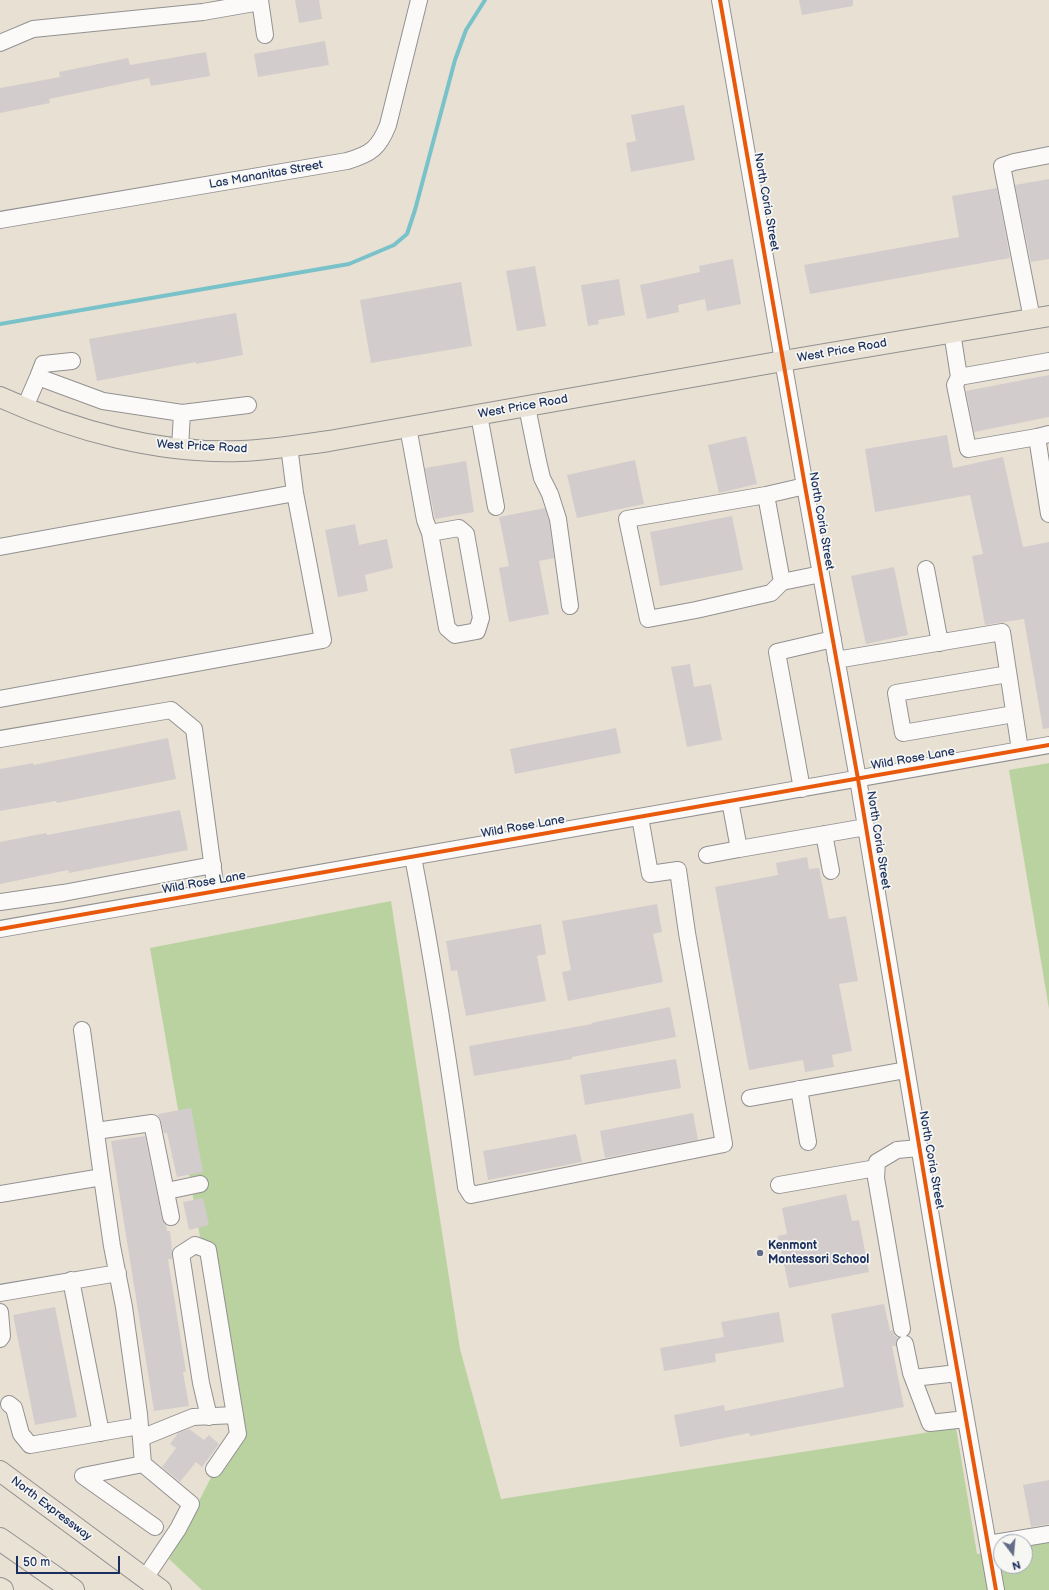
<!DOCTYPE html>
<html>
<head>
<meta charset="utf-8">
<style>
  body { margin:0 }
  #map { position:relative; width:1049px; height:1590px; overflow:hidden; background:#e8e0d2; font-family:"Balsamiq Sans",sans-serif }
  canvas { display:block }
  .north { position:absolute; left:993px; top:1534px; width:40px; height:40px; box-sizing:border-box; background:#f6f6f2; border:1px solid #9ea6b7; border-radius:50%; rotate:164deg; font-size:11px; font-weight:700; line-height:16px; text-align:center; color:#1b2f5e }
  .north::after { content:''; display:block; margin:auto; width:14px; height:18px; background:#636d87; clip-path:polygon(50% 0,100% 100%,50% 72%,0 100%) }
  .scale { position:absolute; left:16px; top:1556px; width:104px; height:18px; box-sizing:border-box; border:2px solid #1b2f5e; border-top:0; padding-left:5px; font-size:12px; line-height:14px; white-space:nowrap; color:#1b2f5e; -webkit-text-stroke:3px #f6f6f2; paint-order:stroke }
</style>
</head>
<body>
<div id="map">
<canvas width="1049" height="1590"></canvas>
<div class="north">N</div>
<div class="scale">50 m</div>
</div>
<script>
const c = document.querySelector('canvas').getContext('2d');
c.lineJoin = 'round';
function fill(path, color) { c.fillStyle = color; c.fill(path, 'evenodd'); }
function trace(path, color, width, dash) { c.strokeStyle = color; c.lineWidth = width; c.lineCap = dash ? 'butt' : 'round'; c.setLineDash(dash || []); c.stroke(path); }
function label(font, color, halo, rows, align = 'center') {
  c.font = font + ' "Balsamiq Sans",sans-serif'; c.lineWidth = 3.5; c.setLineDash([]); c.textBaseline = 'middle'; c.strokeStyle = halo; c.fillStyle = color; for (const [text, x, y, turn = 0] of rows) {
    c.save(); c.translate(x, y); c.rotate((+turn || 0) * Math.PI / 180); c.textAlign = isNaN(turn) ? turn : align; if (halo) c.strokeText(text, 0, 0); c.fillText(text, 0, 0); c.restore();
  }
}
fill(new Path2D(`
  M1049,763v246l-40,-239z
  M391,901l69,448 41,150 455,-71 21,126 24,-4v16h24v-21l24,-4v49h-847l-33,-31 65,-126 -84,-485z`), '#bad2a0');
trace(new Path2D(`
  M0,324l349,-60 45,-19 13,-11 8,-24 40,-150 11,-30 19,-30`), '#79c2c9', 4);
fill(new Path2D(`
  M295,0h24l3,19 -23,4z
  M799,0h54v6l-51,9z
  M325,41l4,24 -71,12 -4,-23z
  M206,52l4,24 -59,10 -2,-8 -100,21 1,4 -50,10v-25l60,-11 -1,-5 69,-14 2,7z
  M684,105l11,55 -64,12 -5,-29 10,-2 -5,-26z
  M1049,179v80l-18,3 -16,-77z
  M997,188l13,70 -200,36 -6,-29 155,-28 -7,-41z
  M733,259l8,45 -34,7 -2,-12 -27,6 1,7 -32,7 -7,-34 60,-13 -1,-6z
  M535,266l11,60 -29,5 -11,-60z
  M619,279l6,36 -27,5 1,4 -11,2 -7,-41z
  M461,282l11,64 -101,17 -11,-63z
  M236,313l7,42 -47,9v-2l-99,19 -8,-42z
  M1049,375v42l-75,15 -8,-41z
  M947,435l6,33 50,-11 20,90 26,-5v186l-6,1 -19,-110 -39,6 -13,-69 11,-2 -13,-59 -95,17 -10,-63z
  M746,436l11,48 -38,9 -11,-48z
  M635,460l9,44 -67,14 -10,-43z
  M466,461l8,51 -39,7 -10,-51z
  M545,508l4,13 5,37 -15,3 10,53 -40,8 -10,-54 10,-2 -10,-49z
  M732,516l11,54 -83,16 -10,-54z
  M355,524l4,21 28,-6 6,29 -28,7 3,16 -30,6 -13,-67z
  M894,567l14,68 -42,9 -15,-68z
  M690,664l4,23 17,-3 11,56 -35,7 -16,-80z
  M616,728l5,25 -106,21 -5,-25z
  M168,738l8,41 -119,24 -1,-2 -56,10v-42l33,-6v2z
  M180,810l8,40 -119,23 -1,-3 -68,14v-42l46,-9 1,2z
  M807,857l2,12 10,-1 10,51 17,-3 12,65 -19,3 13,67 -20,4 2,12 -29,5 -2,-12 -54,10 -34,-183 63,-12 -2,-12z
  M657,904l5,28 -9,2 10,48 -95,19 -6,-29 9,-2 -9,-49z
  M541,924l5,30 -9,2 9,45 -80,15 -9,-46 -6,1 -5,-30z
  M670,1007l6,30 -104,20v2l-98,17 -5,-30 123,-22 -1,-1z
  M676,1059l5,29 -96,17 -5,-30z
  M191,1108l12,64 -26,5 -10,-44h-3l-3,-12 -3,-7z
  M693,1113l5,27 -93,18 -5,-27z
  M576,1134l6,28 -94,18 -5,-29z
  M145,1136l17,83 4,5 1,7h3l2,19v9h-4l18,113h-3l6,34 -35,5 -43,-270z
  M846,1194l6,27 7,-1 10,52 -80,16 -11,-52 9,-2 -5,-26z
  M203,1198l6,27 -20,5 -6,-28z
  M884,1304l6,27 3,-1 1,5 4,3 -2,8h-4l12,61 -154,29 -1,-3 -69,14 -6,-32 50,-10 1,6 119,-24 -13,-73z
  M55,1307l22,110 -42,8 -22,-110z
  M779,1312l5,30 -69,12 1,8 -52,9 -4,-23 64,-11 -3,-15z
  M189,1429l15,11 5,-5 10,9 -17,23 -6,-5 -16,20 -18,-15 14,-19 -6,-4 8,-11z
  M1049,1480v44l-18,3 -8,-42z`), '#d3cccd');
const minor = new Path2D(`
  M260,0l5,35
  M720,0l85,486 53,293 83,498 55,313
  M0,43l33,-14 170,-17 57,-10
  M0,220l347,-59c24,-7 32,-13 41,-36l31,-125
  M1032,319l-30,-153 12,-4 35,-7
  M952,332l7,45 90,-16
  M72,361l-29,3 -5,13 65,24 79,12 -2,35
  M959,377l-4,8 13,64 69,-12
  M25,407l13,-30
  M527,407l11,54 4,17 8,16 8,25 12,87
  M182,413l66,-8
  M479,415l17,92
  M408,427l17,93 5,13 29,-5 7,6 15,84 -4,13 -22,4 -8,-7 -17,-95
  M1049,434l-12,3 12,77
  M805,486l-39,9 -139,24 21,100 48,-9 75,-17 11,-11 39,-8
  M766,495l16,87
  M0,547l295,-54 -6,-47
  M926,569l14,74
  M836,660l166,-28 18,118
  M1008,674l-112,19 7,40 111,-19
  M0,699l323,-59 -28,-147
  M0,739l171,-29 23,19 22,162
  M802,789l-25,-137 56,-13
  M730,801l9,48 127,-22
  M824,834l7,37
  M707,855l32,-6
  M413,857c21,109 38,219 53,330l5,8 253,-51 -37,-211 -9,-63 -28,4 -10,-57
  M0,902l63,-9 150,-28
  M0,929l1049,-184
  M82,1030l20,147
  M799,1089l9,53
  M750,1098l156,-28
  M96,1131l56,-8 19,94
  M779,1185l97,-17
  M167,1191l33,-7
  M0,1194l102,-17 10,69 12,61 15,107 4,50
  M71,1280l30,153
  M0,1293l118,-20
  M0,1312l2,24 -2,3
  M902,1329l-26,-151 1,-16 20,-12 22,-2
  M905,1344l6,29 19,50 36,-4
  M913,1378l45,-5
  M9,1404l5,4 7,26 9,11 109,-19
  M209,1417l-8,-34 -20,-129 14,-9 13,5 30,184 -24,35
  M141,1438l52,-21 42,-2
  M988,1544l61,-10
  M145,1578l33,-49 13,-25 -48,-40 -60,12 72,51`);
const major = new Path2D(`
  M0,397c74,34 159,57 241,54 30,-1 59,-6 88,-10l454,-80 266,-45
  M0,1471l161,119`);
const highway = new Path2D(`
  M0,1539l73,51
  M0,1589l2,1`);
trace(minor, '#929192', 18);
trace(major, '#929192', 22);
trace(highway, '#929192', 24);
trace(minor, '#fcfaf8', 16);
trace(major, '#e9e2d5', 20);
trace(highway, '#e9e2d5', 22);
trace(new Path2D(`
  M720,0l85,486 53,293 83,498 55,313
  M0,929l1049,-184`), '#e8590c', 4);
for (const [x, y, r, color] of [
  [760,1253,4,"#636d87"]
]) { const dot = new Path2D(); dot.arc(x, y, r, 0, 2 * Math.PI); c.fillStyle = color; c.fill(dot); trace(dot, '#f6f6f2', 1.5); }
label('12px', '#1b2f5e', '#f6f6f2', [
  ["Las Mananitas Street",266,175,-10],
  ["North Coria Street",766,202,80],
  ["West Price Road",842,351,-10],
  ["West Price Road",523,407,-10],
  ["West Price Road",202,447,3],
  ["North Coria Street",821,521,80],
  ["Wild Rose Lane",913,759,-10],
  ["Wild Rose Lane",523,827,-10],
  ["North Coria Street",878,840,81],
  ["Wild Rose Lane",204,883,-10],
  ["North Coria Street",931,1160,80],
  ["North Expressway",51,1509,37]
]);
label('bold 12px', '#1b2f5e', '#f6f6f2', [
  ["Kenmont",768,1246],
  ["Montessori School",768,1260]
], 'left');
</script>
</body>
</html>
